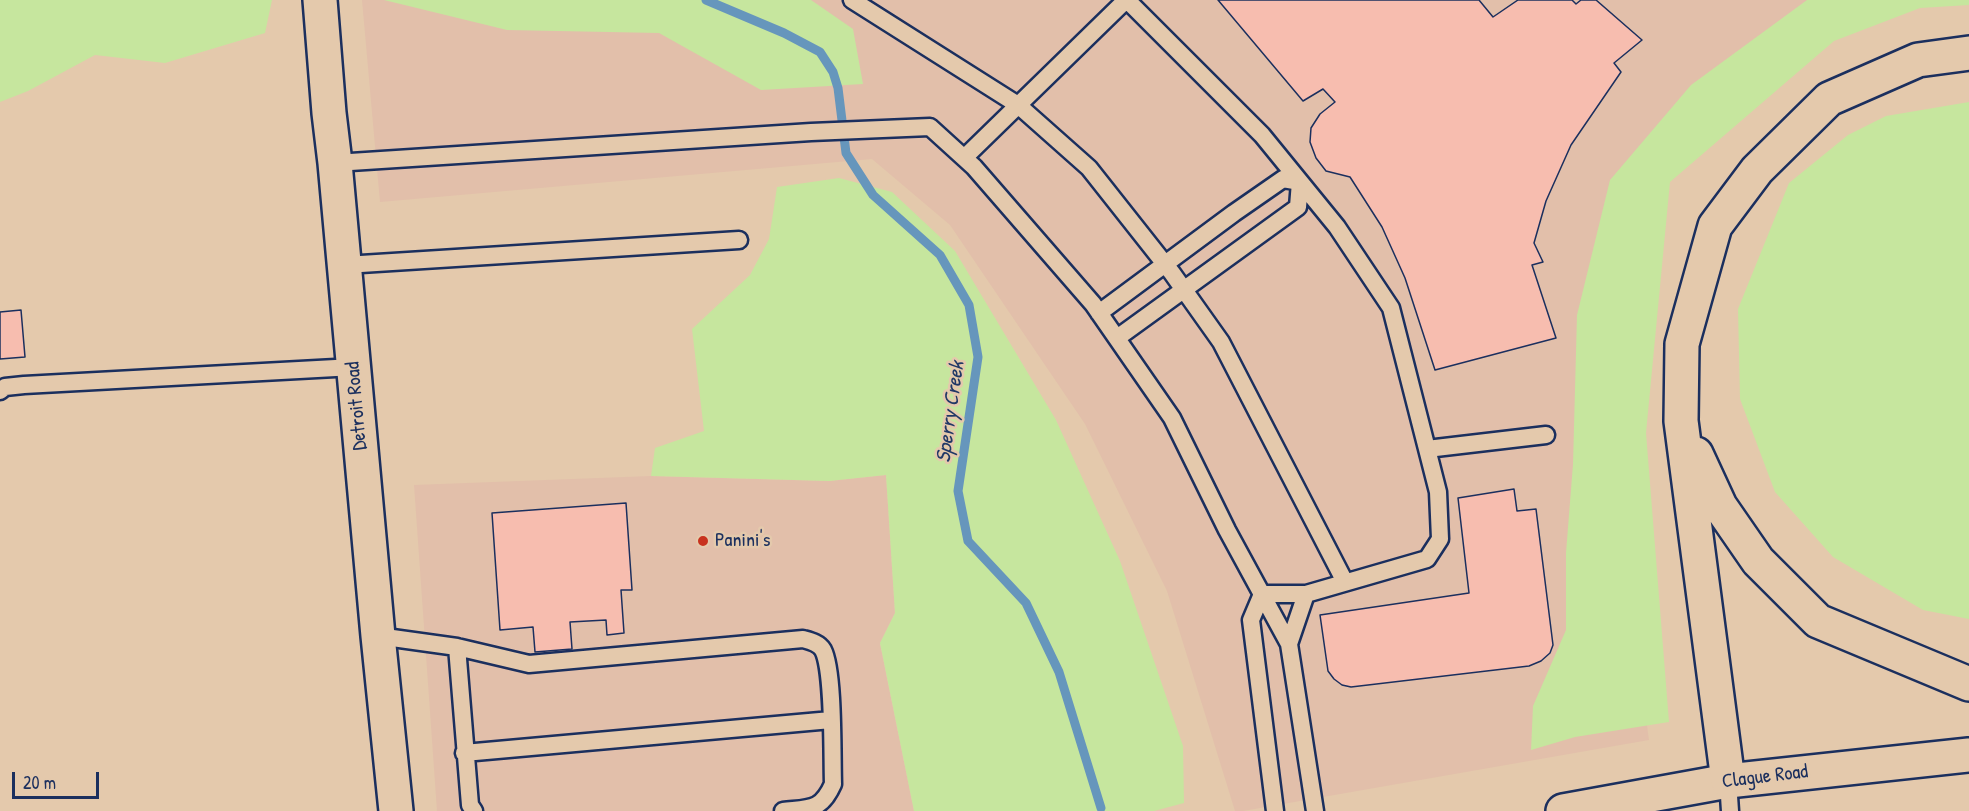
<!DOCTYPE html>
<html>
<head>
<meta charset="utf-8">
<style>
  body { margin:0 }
  #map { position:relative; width:1969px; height:811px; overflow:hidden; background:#e4c9ac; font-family:"Patrick Hand",sans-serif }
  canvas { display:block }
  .scale { position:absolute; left:12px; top:772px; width:87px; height:27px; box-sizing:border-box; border:3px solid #1b2f5e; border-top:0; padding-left:8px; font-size:18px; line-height:21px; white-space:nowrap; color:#1b2f5e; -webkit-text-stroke:4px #e4c9ac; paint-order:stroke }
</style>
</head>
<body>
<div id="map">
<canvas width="1969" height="811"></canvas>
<div class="scale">20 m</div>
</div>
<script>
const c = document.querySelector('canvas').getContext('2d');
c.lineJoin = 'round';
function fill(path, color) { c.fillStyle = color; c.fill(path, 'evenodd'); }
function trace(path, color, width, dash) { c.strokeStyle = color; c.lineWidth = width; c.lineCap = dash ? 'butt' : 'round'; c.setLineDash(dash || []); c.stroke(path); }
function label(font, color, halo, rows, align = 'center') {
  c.font = font + ' "Patrick Hand",sans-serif'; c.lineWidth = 5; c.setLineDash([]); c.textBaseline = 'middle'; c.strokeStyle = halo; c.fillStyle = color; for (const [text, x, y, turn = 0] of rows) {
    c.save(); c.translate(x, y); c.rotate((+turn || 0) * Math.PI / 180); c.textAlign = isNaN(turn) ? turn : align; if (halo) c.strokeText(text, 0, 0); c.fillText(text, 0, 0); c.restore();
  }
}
fill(new Path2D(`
  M362,0h1507l-201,141 -60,301 41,298 -406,71h-8l-68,-220 -82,-167 -135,-199 -78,-66 -492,43z
  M886,475l9,138 -15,31 34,167h-477l-23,-326 237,-9 178,5z`), '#e2bfaa');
fill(new Path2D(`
  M0,0h272l-7,33 -100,30 -70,-8 -67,36 -28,11z
  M384,0h427l42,29 10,55 -102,6 -102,-57 -152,-3z
  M1807,0h162v5l-49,3 -86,33 -164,141 -24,251 23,289 -94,15 -44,13 2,-44 33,-76v-77l7,-89 4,-149 33,-135 81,-95z
  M1969,102v517l-46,-9 -90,-53 -58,-65 -35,-93 -2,-90 51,-126 59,-48 38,-19z
  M839,178l53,14 63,59 101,169 64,141 63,185 1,57 -30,8h-240l-34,-168 15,-30 -9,-138 -57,6 -178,-5 4,-28 49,-17 -12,-102 58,-54 19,-36 8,-52z`), '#c6e69e');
trace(new Path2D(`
  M706,0l78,33 36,19 13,20 5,16 8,65 27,42 67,60 29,50 9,52 -20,134 10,50 58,62 33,69 42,136`), '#6696bc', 9);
const building = new Path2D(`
  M1218,0h261l14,17 25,-17h54l4,4 5,-4h15l46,40 -28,23 7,9 -50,73 -25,56 -12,42 9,19 -11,3 24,73 -121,32 -30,-92 -23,-51 -32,-50 -24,-6 -10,-13 -6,-16 1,-14 9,-14 15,-12 -12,-13 -20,12z
  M21,310l4,47 -25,2v-47z
  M1514,489l3,22 19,-2 17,136 -3,8 -9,8 -12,5 -178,21 -9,-2 -8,-6 -6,-8 -8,-56 149,-22 -11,-95z
  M626,503l6,87h-11l3,43 -17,2 -1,-15 -36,2 2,27 -37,3 -2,-25 -33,3 -8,-117z`);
fill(building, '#f7bdaf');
trace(building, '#1b2f5e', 1.5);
const lane = new Path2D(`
  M852,0l166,105 71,63 83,105 49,69 124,240
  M1127,0l135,135 75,92 54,81 47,184 2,47 -13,20 -121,35h-44
  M964,158l162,-158
  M335,163l476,-31 119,-5 44,40 119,137 79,114 55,112 62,114
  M345,265l394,-25
  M1099,313l135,-100 49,-34 17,3 -2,25 -181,131
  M0,391l5,-4 19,-2 330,-18
  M1427,449l119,-14
  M1262,594l-11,26 24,191
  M1306,594l-17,50 26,167
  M378,636l79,11 72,17 274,-25c7,2 16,4 20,11 11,21 9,106 10,134 -12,27 -23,24 -50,27
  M457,647l13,158 4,6
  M464,753l367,-33
  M1728,781l2,30`);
const secondary = new Path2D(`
  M1563,811l165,-30 241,-26`);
const primary = new Path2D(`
  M320,0l9,113 6,50 43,473 18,175`);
const highway = new Path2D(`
  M1696,454l24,52 38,55 60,60 151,63
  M1728,781l-47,-360 1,-77 33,-118 42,-56 72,-71 89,-39 51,-7`);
trace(lane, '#1b2f5e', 21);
trace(secondary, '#1b2f5e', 38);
trace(primary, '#1b2f5e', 38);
trace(highway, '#1b2f5e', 38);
trace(lane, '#e4c9ac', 16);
trace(secondary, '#e4c9ac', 33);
trace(primary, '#e4c9ac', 33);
trace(highway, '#e4c9ac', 33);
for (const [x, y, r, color] of [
  [703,541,6,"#c8321e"]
]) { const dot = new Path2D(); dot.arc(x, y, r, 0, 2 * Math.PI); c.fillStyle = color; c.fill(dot); trace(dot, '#e4c9ac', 2); }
label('20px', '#1b2f5e', '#e4c9ac', [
  ["Detroit Road",357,406,-95],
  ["Clague Road",1765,777,-7]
]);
label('20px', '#1b2f5e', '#e4c9ac', [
  ["Panini's",715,541]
], 'left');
label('italic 21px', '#213866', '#e4c9ac', [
  ["Sperry Creek",951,412,-82]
]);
</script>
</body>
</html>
